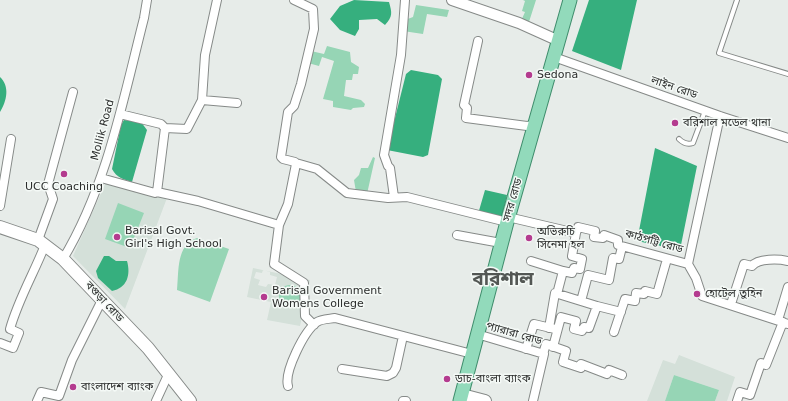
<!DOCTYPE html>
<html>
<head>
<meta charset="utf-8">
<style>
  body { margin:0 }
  canvas { display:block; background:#e7ece9 }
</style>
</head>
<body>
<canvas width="788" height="401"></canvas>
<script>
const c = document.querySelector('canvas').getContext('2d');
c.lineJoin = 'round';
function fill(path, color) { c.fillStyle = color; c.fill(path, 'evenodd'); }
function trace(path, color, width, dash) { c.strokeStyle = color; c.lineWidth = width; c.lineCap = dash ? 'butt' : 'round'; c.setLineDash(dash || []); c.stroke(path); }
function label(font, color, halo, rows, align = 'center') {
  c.font = font + ' "DejaVu Sans","Noto Sans Bengali",sans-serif'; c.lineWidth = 3; c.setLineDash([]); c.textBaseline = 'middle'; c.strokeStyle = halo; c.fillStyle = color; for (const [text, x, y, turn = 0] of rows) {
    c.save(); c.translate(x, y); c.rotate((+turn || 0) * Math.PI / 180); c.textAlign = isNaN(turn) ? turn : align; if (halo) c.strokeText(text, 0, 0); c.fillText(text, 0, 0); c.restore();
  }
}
fill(new Path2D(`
  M106,182l61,16 -42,111 -52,-53z
  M253,268l57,12 -10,46 -33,-6 4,-18 -24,-5zM263,270l7,2v3l7,2 -2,8 -7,-1 -2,3 -8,-2 2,-5 -6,-2 2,-6 6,1z
  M679,355l56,22 -8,24h-12l4,-11 -45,-15 -9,26h-18l16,-41 12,4z`), '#d4e0d9');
fill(new Path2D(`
  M523,0h13l-8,25 -7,-4 4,-9 -3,-1 3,-10z
  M416,5l33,5 -2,7 -20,-3 -4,20 -20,-3 2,-11 8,-3z
  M327,46l23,6 1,10 8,5 -1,7h-5l-1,6h-6l-2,16 17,4 4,4 -1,3 -11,1 -2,2 -18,-3v-6l-10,-2 11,-38 -12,-4 -3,9 -11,-3 3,-12 13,3z
  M373,157l2,1 -8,36 -11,-2 -2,-12 5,-5 2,-7h7z
  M118,203l26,10 -14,35 -25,-9z
  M197,238l32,11 -19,53 -33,-12c2,-19 -1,-45 20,-52z
  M279 296a11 11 0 1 1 22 0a11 11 0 1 1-22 0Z
  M674,375l45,15 -4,11h-50z`), '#96d5b5');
fill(new Path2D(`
  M354,0l35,2c3,11 4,14 -4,23l-8,-6 -18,1v9l-4,7 -15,-6 -10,-11 10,-13z
  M589,0h48l-16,70 -49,-19z
  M411,70l27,5 4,4 -14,76 -5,2 -36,-7 19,-76z
  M0,77c10,9 7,24 0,35z
  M124,120l17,2 6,8 -15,52c-9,-3 -15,-4 -20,-13l9,-44z
  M655,148l42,18 -17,84 -43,-9z
  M485,190l22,5 -6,24 -23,-5z
  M104,256h5l7,5h11c4,14 0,27 -15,30l-14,-13 -2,-7z`), '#36af7e');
const service = new Path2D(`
  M737,0l-18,53 69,21
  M679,139c4,4 8,6 14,4l12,-32`);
const minor = new Path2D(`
  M294,0l19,9 1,20 -13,55 -7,22 -6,6 -7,45 2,2 12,3 1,2 -8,40 -9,21 -5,39 30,19 1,33 9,9
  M478,41l-14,64 3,3 -1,10 61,8 7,-1
  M554,57l166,59 68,22
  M202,100l3,-45 12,-55
  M165,128l22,1 15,-29 35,3
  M296,163l21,6 30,24 41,5 19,-1 100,25
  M101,178l54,15 2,-1 8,-64 -4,-4 -41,-10
  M157,192l41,9 81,24
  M394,197l-4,-29 -2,-2 -4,-11 17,-100 4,-55
  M0,206l11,-67
  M508,217l68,16 2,-6 17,4 -1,6 9,1 1,-3 14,5v5l70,19 8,14 6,18 86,28
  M457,235l44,8
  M38,240l15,-41 -5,-15 25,-92
  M63,259c44,-73 60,-159 81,-241l3,-18
  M531,261l32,10 -6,23
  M688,264l32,-148
  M563,271l9,2 2,-5 6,1 2,-10 -10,-3 4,-23
  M581,301l7,-26 21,5 4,-22 6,1 3,-12
  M731,304l13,-40 8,2c6,-8 27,-7 36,-5
  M778,320l10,-33
  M549,328l6,-35 42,13
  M614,332l11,-33 10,2 1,-8 8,1 1,-3 12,3 10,-35
  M477,334l67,20 -11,47
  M0,343l13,5 6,-15 -9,-4c8,-29 24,-56 35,-84
  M553,347l8,-30 15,4 -2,8 8,2 2,-4 5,1 8,-22 24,6
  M526,349l8,-25 21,5
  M543,354l3,-10 20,7 -3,11 18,6v-4l26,10 2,-4 13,5
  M342,369l45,7 6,-3 3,-5 7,-32
  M288,386c-4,-14 16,-55 29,-64 4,-3 12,-3 18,-4l137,36
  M37,401l4,-9 18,4 13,-36 30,-60
  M156,401l12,-26
  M403,401h3
  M737,401l3,-9 10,3 11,-32 5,2 17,-43`);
const tertiary = new Path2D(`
  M452,0l67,23 40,18`);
const secondary = new Path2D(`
  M0,227l38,13 25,19 85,89 42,53
  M462,395l23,6`);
const primary = new Path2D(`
  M460,401l47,-179 63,-222`);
trace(service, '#868a88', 6);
trace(minor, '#868a88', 10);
trace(tertiary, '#868a88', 12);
trace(secondary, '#868a88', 14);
trace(primary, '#3f8d6c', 15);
trace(service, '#fff', 4);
trace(minor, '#fff', 8);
trace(tertiary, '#fff', 10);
trace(secondary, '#fff', 12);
trace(primary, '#92dabb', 13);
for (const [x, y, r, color] of [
  [529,75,4,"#b43b8f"],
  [675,123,4,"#b43b8f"],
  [64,174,4,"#b43b8f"],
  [117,237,4,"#b43b8f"],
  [529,238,4,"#b43b8f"],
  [697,294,4,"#b43b8f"],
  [264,297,4,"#b43b8f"],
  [447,379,4,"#b43b8f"],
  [73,387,4,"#b43b8f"]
]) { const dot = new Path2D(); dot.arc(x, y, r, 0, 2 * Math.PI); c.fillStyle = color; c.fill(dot); trace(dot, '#f4f9f6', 1.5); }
label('11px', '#2b2d2c', '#f4f9f6', [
  ["Sedona",537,75],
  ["বরিশাল মডেল থানা",683,123],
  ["UCC Coaching",64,187,"center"],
  ["Barisal Govt.",125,231],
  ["Girl's High School",125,244],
  ["অভিরুচি",537,232],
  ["সিনেমা হল",537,245],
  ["Barisal Government",272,291],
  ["Womens College",272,304],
  ["হোটেল তুহিন",705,294],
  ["ডাচ-বাংলা ব্যাংক",455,379],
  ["বাংলাদেশ ব্যাংক",81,387]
], 'left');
label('11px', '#2b2d2c', '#f4f9f6', [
  ["লাইন রোড",674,88,19],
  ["Mollik Road",103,130,-75],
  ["সদর রোড",513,200,-74],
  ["কাঠপট্টি রোড",654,242,16],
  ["বগুড়া রোড",104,302,47],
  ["প্যারারা রোড",514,334,16]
]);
label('bold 19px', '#535754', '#f4f9f6', [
  ["বরিশাল",503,280]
]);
</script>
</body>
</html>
